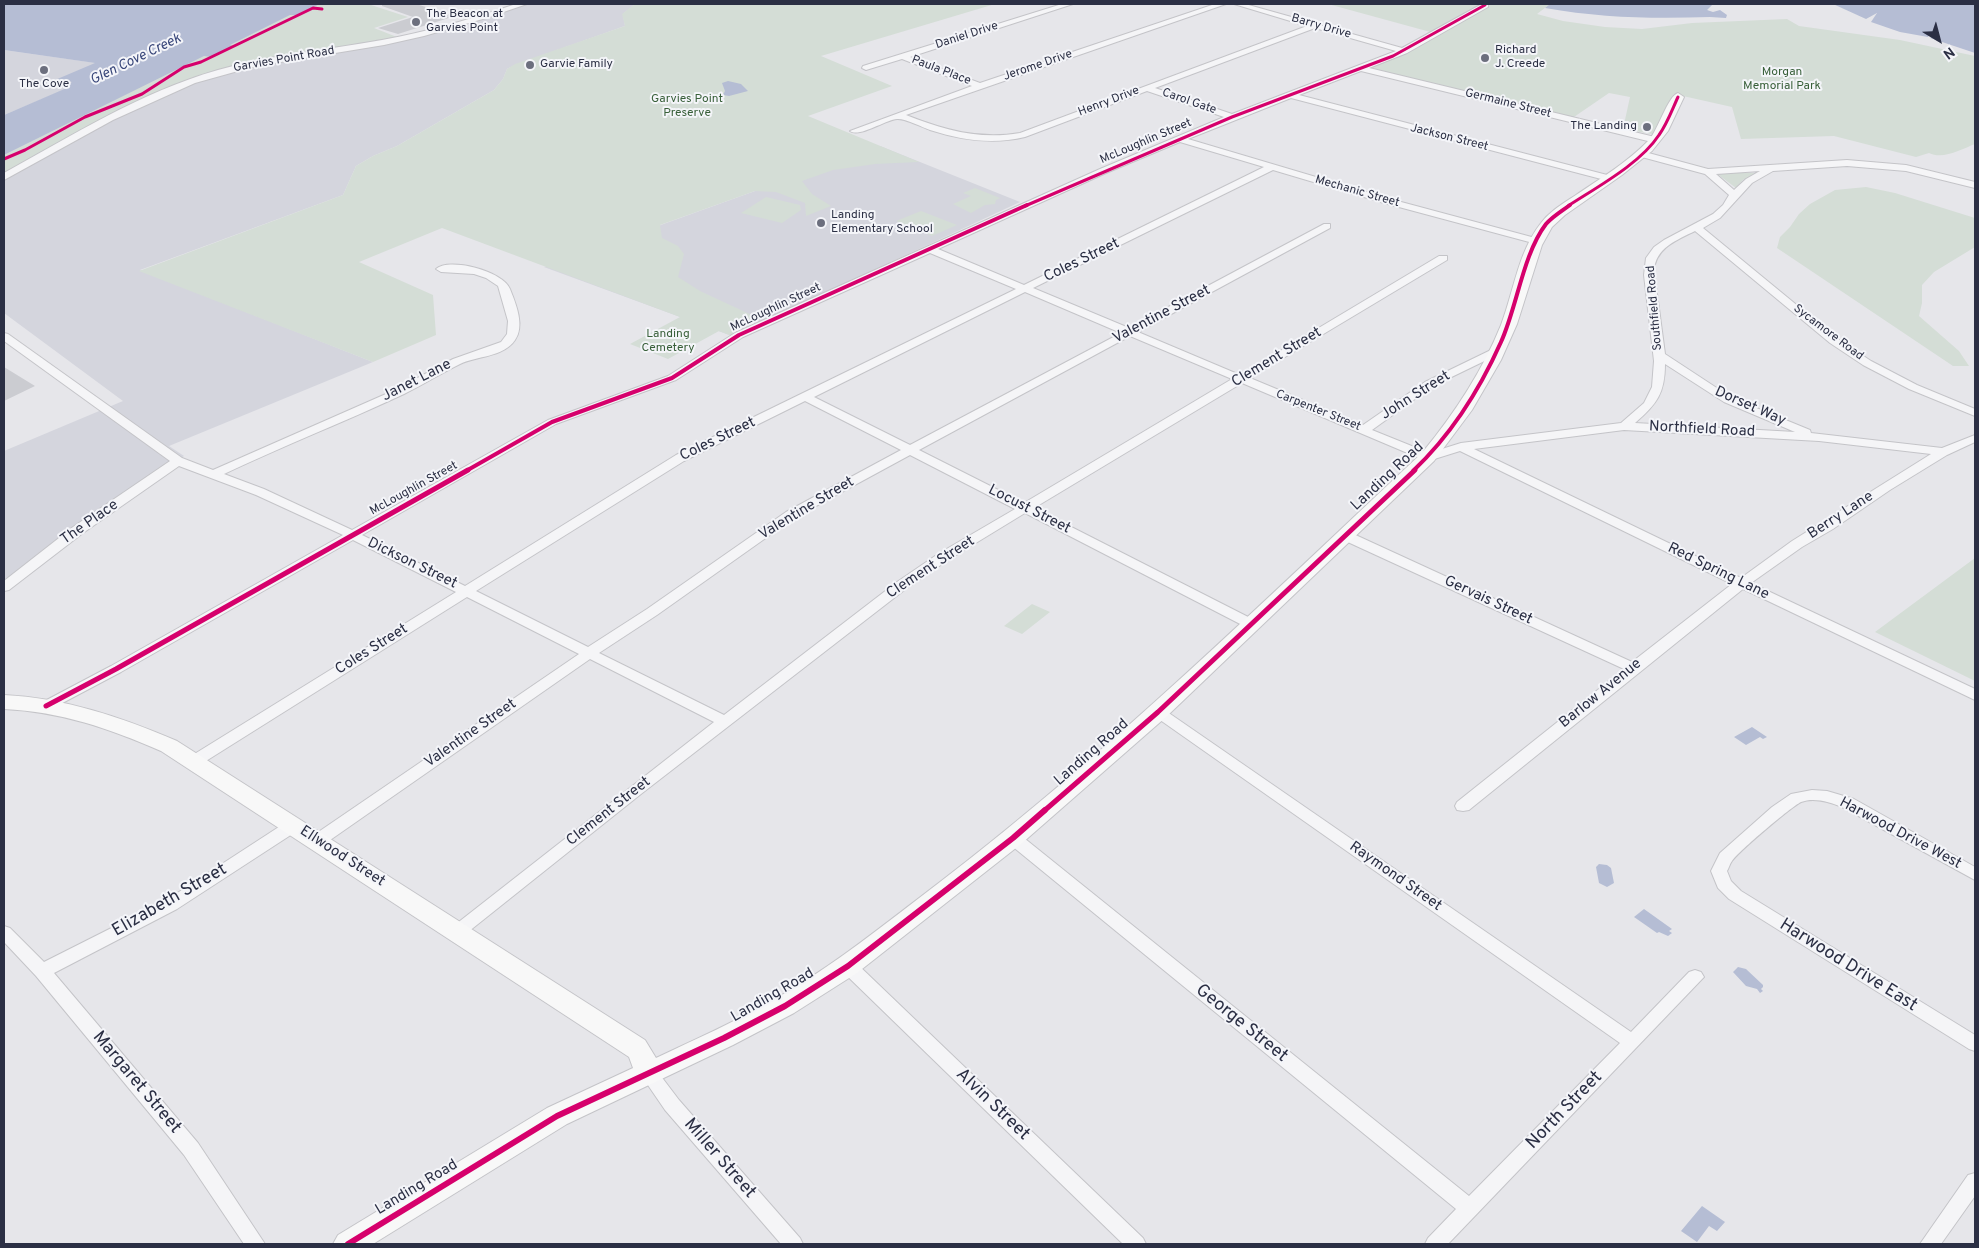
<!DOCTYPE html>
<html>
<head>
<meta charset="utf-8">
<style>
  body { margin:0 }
  #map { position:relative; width:1979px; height:1248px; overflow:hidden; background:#e6e6ea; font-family:Overpass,sans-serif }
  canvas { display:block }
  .frame { position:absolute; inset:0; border:5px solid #2b2f44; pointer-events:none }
  .north { position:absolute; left:1914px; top:15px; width:50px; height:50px; -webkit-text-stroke:4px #f4f5f9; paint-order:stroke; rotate:143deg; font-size:14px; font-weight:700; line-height:20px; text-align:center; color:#2b2f44 }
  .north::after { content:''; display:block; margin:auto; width:18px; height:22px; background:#2b2f44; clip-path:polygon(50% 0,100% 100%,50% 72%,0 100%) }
</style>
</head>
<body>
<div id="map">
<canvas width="1979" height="1248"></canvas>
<div class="frame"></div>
<div class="north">N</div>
</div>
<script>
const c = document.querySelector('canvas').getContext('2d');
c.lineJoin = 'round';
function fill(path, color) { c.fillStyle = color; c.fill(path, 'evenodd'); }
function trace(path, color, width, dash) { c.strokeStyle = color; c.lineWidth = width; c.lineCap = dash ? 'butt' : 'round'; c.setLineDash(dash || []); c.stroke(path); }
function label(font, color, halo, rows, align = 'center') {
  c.font = font + ' Overpass,sans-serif'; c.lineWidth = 4; c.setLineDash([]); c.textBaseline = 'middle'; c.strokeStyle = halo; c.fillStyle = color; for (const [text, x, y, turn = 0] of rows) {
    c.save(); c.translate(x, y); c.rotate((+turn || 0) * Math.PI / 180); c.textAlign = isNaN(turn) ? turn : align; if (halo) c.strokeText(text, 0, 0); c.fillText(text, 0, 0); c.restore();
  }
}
fill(new Path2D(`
  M524,4h111l-12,10 2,12 -110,39 -8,4 -4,10 -9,11 -97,56 -24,10 -17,10 -13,29 -203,75 233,92 -204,84 15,10 -180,128v-133l119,-50 -119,-88v-137l152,-79 73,-27 127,-22 130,-32z
  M4,50l92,13 -25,24 -67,28z
  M880,146l140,56 -288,134 -188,-69z`), '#d4d5dd');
fill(new Path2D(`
  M313,4h55l40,13 -34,11 28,11 -150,25 -49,14 -114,52 -85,46v-21l285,-143z
  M635,4h360l-174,52 71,30 -84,30 111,46 -44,2 -42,6 -31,11 10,13 19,12 -25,10 -1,-13 -29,-11 -21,-1 -95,34 2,13 16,8 6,8 -6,23 22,14 56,26 -24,19 -13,-5 -51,28 -38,-15 50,-27 -238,-89 -83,34 74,33 3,40 -63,27 -234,-91 204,-76 13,-29 17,-10 24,-10 97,-56 9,-11 4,-10 8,-5 110,-38 -3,-12z
  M1328,4h222l-13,10 26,7 42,6 37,2 50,-6 95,-4 12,7 101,14 75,16v88c-13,5 -32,16 -46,9l-13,4 -82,-21 -93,3 -9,-32 -58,-13 -22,40 -29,-5 7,-32 -21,-4 -38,26 -209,-51 72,-35z
  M1716,173h42l-15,7 -7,8z
  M1866,187l29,6 80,25v29l-41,25 -12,13v18l-3,13 40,35 10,15h-16l-176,-118 3,-11 10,-10 9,-13 11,-10 25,-14z
  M975,188l25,10 -4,2 -1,4 -10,1 -14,8 -18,-9 18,-8 -8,-3z
  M766,197l34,8 1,5 -19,13 -41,-10z
  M921,211l36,14 -25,11 -36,-15z
  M1975,558v123l-100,-49z
  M1032,604l18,8 -28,22 -18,-8z`), '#d4ddd6');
fill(new Path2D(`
  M4,4h164l14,1 5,-1h133l-24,11h-6l-60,30 4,1 -23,11 -7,-1 -200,99v-40l65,-28 -3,-1 6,-4 -17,-2 40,-17 -91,-13z
  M1550,4h163l-6,6 6,2 7,-2 7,5 -1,3 -16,-1c-57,2 -108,1 -165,-9z
  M1833,4h142v49l-45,-15 6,-4 1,-3h-4l-5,6 -28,-5 -29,-10 6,-9 -11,6z
  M728,81l13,3 7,7 -19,5 -6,-1 2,-4 -3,-8z
  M1752,727l15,10 -4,2 -3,-2 -14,8 -12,-8z
  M1599,864l8,1 4,3 3,15 -7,4 -8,-4 -3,-16z
  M1644,909l28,20 -3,2 3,2 -4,3 -9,-4 -2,1 -23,-16z
  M1738,967l8,2 17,16v2l-2,2 2,2 -3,2 -3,-4 -11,-3 -13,-14z
  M1702,1206l23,16 -8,9 -8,-5 -12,16 -16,-11z`), '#b5bdd4');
fill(new Path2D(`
  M382,4h34l39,12 -57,18 -20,-6 35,-11 -31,-11z
  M4,367l31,19 -31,15z`), '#cbccd1');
const street = new Path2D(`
  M516,4h11l-41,14 -62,18 -40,9 -128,21 -61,17 -82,37 -109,60v-7c69,-38 137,-81 214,-103 53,-15 109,-20 164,-30 45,-8 90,-21 134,-36z
  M1062,4h11l-163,53 70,26 235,-79h11l-320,111c38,15 73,25 114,18l287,-107 -73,-22h11l157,44 80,-44h6v3l-81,46 -38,15 290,70v4l-3,1 -295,-72 -62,24 312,81 2,2 -5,3 -3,-1 -314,-82 -103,41 202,60 149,40 2,2 -5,3 -3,-1 -149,-40 -111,-33 -240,118 96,40 195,-104h6v4l-192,104 102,43 199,-119h8v4l-197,118 113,47 62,-43 68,-33h8l1,2 -1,2 -68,33 -61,44 57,23 32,-10 160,-20 23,-20 8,-16 2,-26 -10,-86 2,-17 8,-11 10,-7 49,-26 10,-9 6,-10 -24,-21 -67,-18v-4l3,-1 67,18 139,-9 59,5 69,17v6l-69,-17 -59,-5 -74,5 -21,12 -32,35 -17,10 135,111 33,22 46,24 58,24v7l-66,-27 -46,-24 -33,-22 -135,-112c-18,9 -40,17 -41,40l11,83 67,44 78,32 1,3 131,15 33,-13v7l-28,13 -57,35 -57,39 -31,18 -51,36 224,106v11l-232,-111 -274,221 -6,1 -6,-1 -2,-4 2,-4 167,-133 -285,-131 -1,-3 1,-3h10l283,130 100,-78 -272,-133 -32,10 -4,-1 -182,-77 -208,125 222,113 2,3 -2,3h-10l-221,-114 -77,47 -41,28 -266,206 -178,142 -6,2 -6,-2 -2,-4 2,-4 263,-206 -124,-63 -267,186 -6,2 -6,-2 -2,-4 2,-4 268,-183 -112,-57 -269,169h-10l-3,-4 3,-4 268,-166 -103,-52 -232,132 -70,37h-10l-2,-3 2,-3 70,-37 232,-131 -87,-40 -77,-29 -96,67 -74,57 -5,1v-10l69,-54 97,-66 -166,-120v-8l4,1 174,124 31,12 182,-80 58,-31 48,-17 6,-8 1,-13 -10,-35 -12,-8 -12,-4 -33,-2 -5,-3c13,-12 67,2 74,20 6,15 15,37 5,51 -11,17 -38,16 -55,24 -19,9 -37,21 -56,30 -60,28 -121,52 -180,80l40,15 88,41 196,-110 120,-44 67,-43 365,-164 124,-52 -77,-26 -122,46c-33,8 -64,3 -95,-7 -8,-3 -26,-12 -33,-11 -12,1 -38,19 -47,12l122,-45 -70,-27 -36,11 -4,-2 1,-2zM1315,28l81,23 -164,63 -77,-26zM1180,142l84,25 -240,118 -86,-36 168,-76zM1760,171l-14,8 -12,11 -18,-16zM930,253l86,36 -340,166 -211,131 -103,-51 194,-111 120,-44 67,-43zM1025,292l96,41 -211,112 -96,-48zM1130,336l102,43 -208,124 -105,-53zM1665,364l59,38 71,30 -160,-9c22,-19 30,-30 30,-59zM805,401l96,49 -115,62 -139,97 -59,38 -112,-56 208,-130zM1624,430l195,11 112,13 -139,87 -51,37 -267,-129zM910,455l105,54 -77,45 -41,28 -173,133 -125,-62 58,-38 137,-97z
  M1158,707l5,2 468,323 58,-60 6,-2 6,2 3,5 -256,267h-23l3,-6 28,-29 -449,-367 -2,-4 2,-4 6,-2 6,2 450,362 151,-153 -467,-328 -2,-3 2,-3z
  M1812,790l15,1 27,8 121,68v13l-133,-73c-12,-5 -28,-10 -41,-5 -10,5 -62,49 -69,59 -2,2 -3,7 -5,10l4,10 10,10 234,144v16l-6,-2 -240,-150 -11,-11 -7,-17 9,-18 52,-46 19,-13z
  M294,820l6,1 2,4 -2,4 -123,80 -123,64 144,170 67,101h-21l-60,-89 -148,-179 -32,-34v-16l6,2 34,34 121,-61 123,-80z
  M848,959l6,2 289,277 3,6h-23l-281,-273 -3,-5 3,-5z
  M648,1065l6,2 25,33 121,138 3,6h-22l-116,-134 -26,-38 3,-5z
  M1975,1173v23l-34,48h-21l48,-69z`);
const secondary = new Path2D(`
  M1678,93l6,4 -16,34 -16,20 -30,24 -57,40 -13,12 -10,18 -25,79 -16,36 -29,50 -38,51 -268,256 -145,127 -164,129 -63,40 -61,32 -166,79 -194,120h-40l5,-9 209,-127 86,-40 -4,-11 -468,-306c-53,-23 -99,-39 -157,-42v-14c61,3 117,22 173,46l468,299 11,18c40,-19 81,-37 119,-59 59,-33 111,-76 165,-117 171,-131 325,-282 482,-429 32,-39 60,-81 79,-128 13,-34 17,-73 40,-102 9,-12 23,-20 35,-28 25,-17 52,-33 73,-55 9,-10 19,-44 29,-47z`);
trace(street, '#c4c4c8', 2);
trace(secondary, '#c4c4c8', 2);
fill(street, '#f5f5f7');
fill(secondary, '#f8f8f8');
trace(new Path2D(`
  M4,159l21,-9 60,-33 57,-23 42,-27 17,-5 112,-54 9,1
  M1025,206l207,-89 161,-61 92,-51
  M1568,206c29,-19 72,-42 91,-71 8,-11 13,-25 19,-38`), '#d6006c', 3);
trace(new Path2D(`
  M466,471l86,-49 120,-44 67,-43 288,-130
  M1413,471c38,-36 67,-82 88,-129 16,-35 22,-88 45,-118 7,-8 16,-13 24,-19`), '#d6006c', 4);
trace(new Path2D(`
  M46,706l70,-37 352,-199
  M1044,811l114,-99 257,-242`), '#d6006c', 5);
trace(new Path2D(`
  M348,1244l209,-128 167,-78 61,-32 63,-40 165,-128 32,-28`), '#d6006c', 6);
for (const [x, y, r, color] of [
  [416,22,5,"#6c6f7e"],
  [1485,58,5,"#6c6f7e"],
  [530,65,5,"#6c6f7e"],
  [44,70,5,"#6c6f7e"],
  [1647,127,5,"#6c6f7e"],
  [821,223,5,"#6c6f7e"]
]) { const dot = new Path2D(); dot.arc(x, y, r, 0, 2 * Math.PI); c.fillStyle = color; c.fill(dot); trace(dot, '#f4f5f9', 2); }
label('12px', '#2b2f44', '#f4f5f9', [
  ["The Beacon at",426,15],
  ["Garvies Point",426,29],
  ["Richard",1495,51],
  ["J. Creede",1495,65],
  ["Garvie Family",540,65],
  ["The Cove",44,85,"center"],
  ["The Landing",1637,127,"right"],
  ["Landing",831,216],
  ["Elementary School",831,230]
], 'left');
label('12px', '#2b2f44', '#f4f5f9', [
  ["Barry Drive",1321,27,16],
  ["Daniel Drive",967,36,-18],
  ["Garvies Point Road",284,60,-10],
  ["Jerome Drive",1038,66,-19],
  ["Paula Place",941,71,21],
  ["Henry Drive",1109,102,-21],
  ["Carol Gate",1189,102,19],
  ["Germaine Street",1508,104,14],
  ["Jackson Street",1449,138,14],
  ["McLoughlin Street",1146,142,-23],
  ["Mechanic Street",1357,192,16],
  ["McLoughlin Street",776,308,-25],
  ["Southfield Road",1655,308,-95],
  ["Sycamore Road",1828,333,37],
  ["Carpenter Street",1318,411,22],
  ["McLoughlin Street",414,489,-29]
]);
label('12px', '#39603a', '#f4f5f9', [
  ["Morgan",1782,73],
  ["Memorial Park",1782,87],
  ["Garvies Point",687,100],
  ["Preserve",687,114],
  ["Landing",668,335],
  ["Cemetery",668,349]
]);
label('italic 14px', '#364478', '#f4f5f9', [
  ["Glen Cove Creek",136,60,-26]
]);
label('15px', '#2b2f44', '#f4f5f9', [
  ["Coles Street",1082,261,-26],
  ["Valentine Street",1162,315,-28],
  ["Clement Street",1277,358,-31],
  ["Janet Lane",417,381,-27],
  ["John Street",1416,396,-32],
  ["Dorset Way",1750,407,24],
  ["Northfield Road",1702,430,3],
  ["Coles Street",718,440,-26],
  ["Landing Road",1388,477,-43],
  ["Valentine Street",807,509,-31],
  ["Locust Street",1029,510,27],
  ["Berry Lane",1841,516,-33],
  ["The Place",90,523,-35],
  ["Dickson Street",412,564,26],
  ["Clement Street",931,568,-33],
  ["Red Spring Lane",1718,572,26],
  ["Gervais Street",1488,601,25],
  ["Coles Street",372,650,-32],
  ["Barlow Avenue",1601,694,-39],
  ["Valentine Street",471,734,-35],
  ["Landing Road",1092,753,-41],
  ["Clement Street",609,812,-38],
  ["Harwood Drive West",1900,834,28],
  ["Ellwood Street",342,857,33],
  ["Raymond Street",1395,877,35],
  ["Landing Road",773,996,-30],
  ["Landing Road",417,1188,-31]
]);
label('18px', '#2b2f44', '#f4f5f9', [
  ["Elizabeth Street",170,901,-30],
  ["Harwood Drive East",1848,966,32],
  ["George Street",1241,1024,39],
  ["Margaret Street",136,1083,50],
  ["Alvin Street",992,1105,44],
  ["North Street",1565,1111,-46],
  ["Miller Street",719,1159,49]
]);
</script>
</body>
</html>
